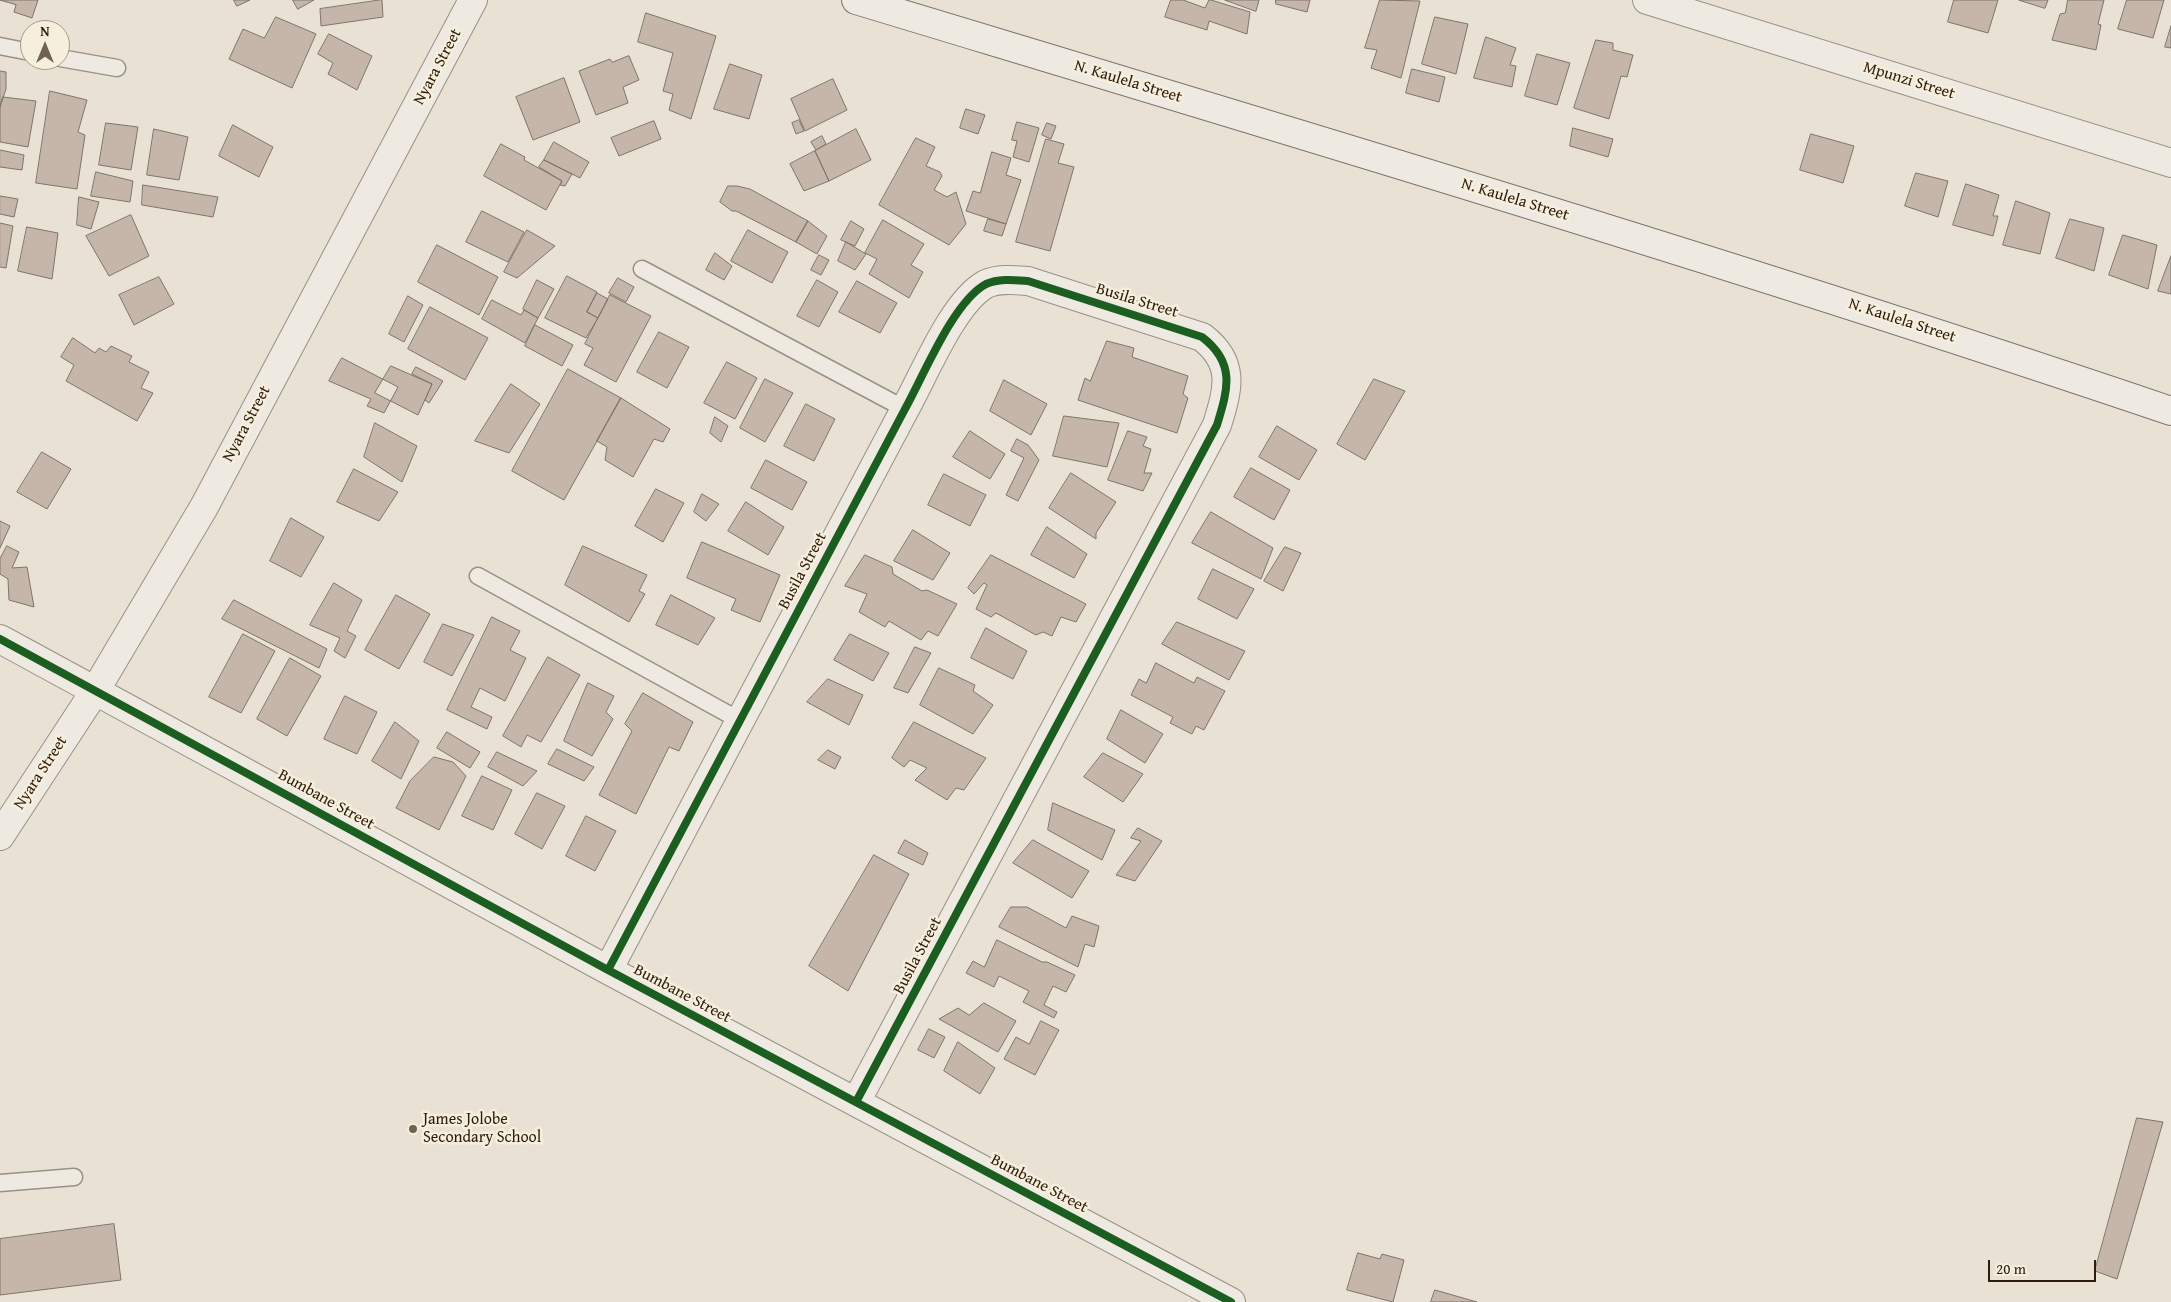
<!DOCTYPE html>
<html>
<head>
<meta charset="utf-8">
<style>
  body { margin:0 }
  #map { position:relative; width:2171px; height:1302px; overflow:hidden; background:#e9e2d4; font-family:"Gentium Book Plus",serif }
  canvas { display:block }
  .north { position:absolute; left:20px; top:20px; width:50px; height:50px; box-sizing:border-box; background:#f7efdd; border:1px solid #a79a89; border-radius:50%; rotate:0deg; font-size:14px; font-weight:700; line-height:20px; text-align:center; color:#2f1b0b }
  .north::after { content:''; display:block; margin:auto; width:18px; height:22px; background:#706151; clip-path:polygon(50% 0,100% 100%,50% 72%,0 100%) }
  .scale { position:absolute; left:1988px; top:1260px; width:108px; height:22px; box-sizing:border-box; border:2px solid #2f1b0b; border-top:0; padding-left:6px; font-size:15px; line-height:18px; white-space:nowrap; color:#2f1b0b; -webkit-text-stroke:4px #f7efdd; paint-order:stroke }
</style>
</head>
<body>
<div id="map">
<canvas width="2171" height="1302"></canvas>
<div class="north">N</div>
<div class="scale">20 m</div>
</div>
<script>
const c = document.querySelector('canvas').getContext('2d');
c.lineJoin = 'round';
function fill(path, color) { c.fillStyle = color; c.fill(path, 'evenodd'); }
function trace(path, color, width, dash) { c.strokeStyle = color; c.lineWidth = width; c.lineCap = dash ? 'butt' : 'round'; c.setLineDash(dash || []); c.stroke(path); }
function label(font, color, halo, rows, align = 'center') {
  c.font = font + ' "Gentium Book Plus",serif'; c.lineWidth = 5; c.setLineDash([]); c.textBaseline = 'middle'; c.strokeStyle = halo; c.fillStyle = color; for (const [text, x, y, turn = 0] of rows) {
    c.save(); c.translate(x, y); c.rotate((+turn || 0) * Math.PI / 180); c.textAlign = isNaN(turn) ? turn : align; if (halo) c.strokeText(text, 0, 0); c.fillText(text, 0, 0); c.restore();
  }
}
const building = new Path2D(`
  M0,0h38l-6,18 -18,-6 2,-7z
  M234,0h16l-13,6z
  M293,0h21l-16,9z
  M382,0l1,17 -62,9 -1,-17z
  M1171,0h12l22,8 4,-8h2l39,12 -3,22 -38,-13 -2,9 -42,-13z
  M1225,0h34l-3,11z
  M1276,0h34l-3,12 -31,-8z
  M1380,0l40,1 -19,77 -30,-10 6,-18 -12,-2z
  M1954,0h44l-10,33 -40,-11z
  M2019,0h29l-3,8z
  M2068,0h36l-6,24 3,1 -5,25 -44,-10 8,-26 5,-1z
  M2127,0h37l-11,38 -35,-9z
  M646,13l70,23 -25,83 -22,-9 4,-16 -10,-3 10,-38 -35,-11z
  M276,17l40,17 -24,54 -63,-29 14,-30 21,9z
  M1435,17l33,7 -12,50 -34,-10z
  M2171,26v22l-6,-1z
  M329,34l43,22 -15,34 -29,-16 5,-11 -15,-9z
  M1486,37l30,11 -6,17 6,1 -4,21 -38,-9z
  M1596,40l17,3v7l20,5 -6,22 -6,-1 -12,43 -35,-11z
  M1537,54l33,9 -13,42 -32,-9z
  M629,56l10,24 -16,7 5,16 -32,12 -17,-44 31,-12 2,3z
  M730,64l32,11 -13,44 -35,-10z
  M1412,69l33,8 -6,25 -33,-9z
  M0,71l6,1v17l-6,18z
  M564,78l16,44 -47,18 -17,-43z
  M833,79l14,31 -42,21 -14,-32z
  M50,91l37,9 -9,32 7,3 -8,54 -41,-6z
  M3,97l33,4 -8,46 -28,-5v-35z
  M966,109l19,6 -7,19 -18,-6z
  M799,120l5,11 -8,3 -4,-11z
  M654,121l7,18 -42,17 -8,-18z
  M1017,122l22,6 -10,34 -16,-5 4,-16 -5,-1z
  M106,123l32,4 -7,43 -32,-5z
  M1047,123l9,3 -5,13 -9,-4z
  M233,125l40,22 -14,30 -40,-21z
  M1573,128l40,11 -5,18 -38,-11z
  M154,129l34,8 -9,43 -32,-5z
  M856,129l15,31 -42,21 -14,-30z
  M1811,134l43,12 -11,37 -43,-13z
  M822,136l4,8 -10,6 -5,-8z
  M916,138l19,9 -9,19 14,6 2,4 -8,14 13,7 9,-5 10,32 -17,21 -70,-40z
  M1046,139l18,5 -6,19 16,4 -24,84 -34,-9z
  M554,142l35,20 -9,16 -36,-18z
  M501,144l24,13 -1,3 38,21 -16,29 -62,-34z
  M0,150l24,5 -2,15 -22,-3z
  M815,151l14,30 -25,10 -14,-27z
  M992,152l19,6 -5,17 15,5 -15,44 -40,-13 7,-20 7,2z
  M544,160l28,14 -7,12 -5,-1 2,-4 -23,-14z
  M96,172l37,9 -3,21 -39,-6z
  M1916,173l32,8 -10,36 -33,-11z
  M1966,184l33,11 -6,21h5l-5,20 -40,-11z
  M143,185l75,12 -5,20 -71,-12z
  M728,186h9l13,3 58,32 -12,21 -60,-31h-4l-12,-9z
  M0,196l18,3 -4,18 -14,-3z
  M79,197l20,5 -8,27 -14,-4z
  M2016,201l34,12 -10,41 -37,-9z
  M482,211l42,21 -16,30 -42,-20z
  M131,215l18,41 -40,20 -23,-40z
  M988,219l18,5 -4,12 -18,-5z
  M2070,219l34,9 -10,43 -38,-13z
  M883,220l41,24 -13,21 12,7 -14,26 -40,-24 8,-15 -12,-6z
  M808,221l19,15 -10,18 -21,-12z
  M851,221l13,8 -9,17 -14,-6z
  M0,223l13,3 -7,42 -6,-1z
  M27,227l31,6 -6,46 -34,-8z
  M527,230l28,16 -38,32 -13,-6z
  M748,230l40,22 -16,31 -41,-22z
  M2123,235l34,10 -9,44 -39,-14z
  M846,242l20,12 -11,16 -17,-9z
  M437,245l61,32 -19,38 -61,-33z
  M715,253l17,13 -8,14 -18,-10z
  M819,255l10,5 -8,15 -10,-5z
  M2171,256v38l-13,-3z
  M567,276l30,16 -10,20 11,6 -12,20 -41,-20z
  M159,277l15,27 -40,21 -15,-30z
  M618,278l16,9 -8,15 -17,-9z
  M537,280l17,9 -16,29 -15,-9z
  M817,280l21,12 -19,35 -22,-11z
  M857,281l40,22 -17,30 -41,-21z
  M597,293l11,6 -10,19 -11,-6z
  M610,295l41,21 -35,66 -32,-17 9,-17 -8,-4z
  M408,296l15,9 -19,37 -15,-8z
  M492,300l29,15 3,-5 14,8 -13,25 -43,-24z
  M430,307l58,31 -23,42 -57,-31z
  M535,325l38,20 -11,21 -37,-20z
  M659,332l30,15 -22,41 -30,-16z
  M73,338l22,15 4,-5 7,4 5,-6 21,10 -3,6 20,10 -8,16 12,5 -16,28 -71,-40 8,-16 -13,-8z
  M1107,341l27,7 -2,9 56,19 -5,18 5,4 -11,35 -99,-33 7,-22 5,3z
  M342,358l56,29 -14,26 -17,-7 4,-7 -42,-18z
  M727,362l30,16 -22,41 -31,-16z
  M391,366l41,18 -14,31 -43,-22z
  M416,367l27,14 -14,22 -4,-3 7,-16 -20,-10z
  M568,369l53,29 -57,102 -52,-29z
  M765,379l28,14 -28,49 -25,-14z
  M1374,379l31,12 -40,69 -28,-16z
  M1004,380l43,24 -16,31 -41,-24z
  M511,384l29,20 -31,49 -34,-12z
  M621,398l49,31 -7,13 -9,-3 -21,38 -28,-17 2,-13 -10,-6z
  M806,404l29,15 -21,42 -30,-15z
  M1064,416l55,7 -12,44 -54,-11z
  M715,417l13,9 -7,16 -11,-9z
  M375,423l42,23 -15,36 -38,-25z
  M1277,426l40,24 -18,30 -40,-23z
  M970,431l35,23 -15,25 -37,-22z
  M1128,431l19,6 -4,9 8,3 -7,24h8l-9,18 -35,-11z
  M1017,439l11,6 11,15 -21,41 -12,-6 18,-37 -13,-7z
  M42,452l29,17 -24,40 -30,-17z
  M766,460l41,22 -15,28 -41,-22z
  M1251,468l39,22 -16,30 -40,-23z
  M354,469l44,23 -19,29 -42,-19z
  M1071,473l45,29 -20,31v6l-47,-31z
  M944,474l42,21 -16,31 -42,-21z
  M656,489l28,14 -21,39 -28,-16z
  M702,494l17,10 -13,17 -12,-9z
  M746,502l38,25 -16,28 -40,-24z
  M1211,512l62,36 -12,31 -69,-36z
  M291,518l33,19 -23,40 -31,-16z
  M0,521l10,5 -10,22z
  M1047,527l40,27 -13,24 -43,-23z
  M913,530l37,23 -17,27 -39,-19z
  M702,542l78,33 -20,47 -29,-12 5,-11 -49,-21z
  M7,546l12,6 -7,16 15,-1 7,40 -25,-7 -1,-21 -8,-5v-15z
  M583,546l64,29 -8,16 6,3 -16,28 -64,-37z
  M1285,547l16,6 -18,38 -19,-10z
  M865,555l27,12 1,7 29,17 5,-1 30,14 -19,32 -10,-5 -7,9 -32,-19 -4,6 -26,-15 8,-18 -22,-8z
  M991,555l95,49 -10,18 -15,-5 -9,19 -9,-4 -7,3 -40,-22 -5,4 -15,-8 11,-24 -3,-2 -10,11 -6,-6z
  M1213,569l41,20 -17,30 -39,-20z
  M334,583l28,17 -15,31 9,5 -11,22 -11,-7 6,-13 -30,-13z
  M396,595l34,19 -31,55 -34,-19z
  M671,595l44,23 -17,27 -42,-20z
  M234,600l93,49 -8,19 -97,-49z
  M492,617l28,14 -10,19 16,8 -21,43 -25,-13 -9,19 21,10 -5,12 -40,-19z
  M1177,622l68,29 -16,29 -67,-36z
  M443,624l31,11 -22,41 -28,-14z
  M986,628l41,23 -14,28 -42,-21z
  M243,634l32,17 -34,62 -32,-16z
  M850,634l39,19 -16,28 -39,-21z
  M915,647l16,6 -23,40 -14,-5z
  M548,657l32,18 -39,67 -14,-7 -6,12 -18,-11z
  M290,658l31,18 -34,60 -30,-17z
  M1156,663l38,20 3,-6 28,14 -21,39 -8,-4 -4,8 -22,-11 3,-6 -42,-22 8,-16 7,4z
  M939,668l36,17 -2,6 20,14 -20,29 -53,-29z
  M828,679l35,16 -14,30 -42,-23z
  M588,683l26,13 -8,16 7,7 -21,37 -28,-15z
  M643,693l50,29 -14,29 -10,-4 -33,67 -37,-19 33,-64 -7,-7z
  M345,696l32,16 -20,42 -33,-15z
  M1121,710l42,24 -18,29 -38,-24z
  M395,722l24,19 -18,38 -29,-18z
  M914,722l72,36 -22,32 -8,-2 -9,12 -32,-20 12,-12 -17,-8 -6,7 -12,-9z
  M447,732l33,20 -10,16 -33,-20z
  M557,749l37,18 -10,14 -36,-17z
  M828,750l13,7 -6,12 -17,-9z
  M497,752l40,19 -14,15 -35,-19z
  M1103,753l40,21 -20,28 -39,-25z
  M434,757l19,5 13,14 -27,54 -43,-22 14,-27z
  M482,776l30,14 -19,40 -31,-14z
  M537,793l28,13 -23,43 -27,-15z
  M1053,803l62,27 -13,30 -54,-30z
  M586,816l30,15 -21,40 -29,-15z
  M1138,828l24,13 -27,40 -19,-6 25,-34 -10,-3z
  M905,840l23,13 -5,12 -25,-12z
  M1033,840l56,31 -17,27 -59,-35z
  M874,855l35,19 -61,117 -39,-25z
  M1011,907h16l39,21 6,-12 27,10 -5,21 -9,-3 -7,23 -79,-40z
  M997,940l45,22h5l28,13 -9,17 -13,-6 -9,19 13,7 -3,6 -31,-16 6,-11 -30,-15 -5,11 -28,-14 7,-12 11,6z
  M984,1003l32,18 -18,31 -59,-33 19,-11 11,7z
  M1041,1021l18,9 -24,45 -31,-16 12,-22 13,7z
  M929,1029l16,8 -11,21 -16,-8z
  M958,1042l37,26 -15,26 -36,-23z
  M2137,1118l26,4 -46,157 -22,-8z
  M114,1224l7,56 -121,15v-56z
  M1358,1253l22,6 2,-5 22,6 -11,42 -46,-12z
  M1435,1290l42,12h-46z`);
fill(building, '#c6b5a9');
trace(building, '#7c756c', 1);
const lane = new Path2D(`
  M0,46l30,6
  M60,58l57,10
  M642,269l263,140
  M478,576l261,144
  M0,1183l74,-6`);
const street = new Path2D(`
  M1647,0l524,163
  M0,639l608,331 623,332
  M0,836l95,-145 109,-184 269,-507
  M608,970l297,-561c19,-34 48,-107 81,-125 13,-6 29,-4 42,-3l174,56c34,26 26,52 15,88l-361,677`);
const secondary = new Path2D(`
  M856,0c440,133 880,264 1315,411`);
trace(lane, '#979186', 19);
trace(street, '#979186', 30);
trace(secondary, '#7c756c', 30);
trace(lane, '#eeeae2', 16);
trace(street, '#eeeae2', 28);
trace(secondary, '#eeeae2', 28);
trace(new Path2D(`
  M0,639l608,331 623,332
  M608,970l297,-561c19,-34 48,-107 81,-125 13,-6 29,-4 42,-3l174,56c34,26 26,52 15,88l-361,677`), '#1b5e20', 8);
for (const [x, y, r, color] of [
  [413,1129,5,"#706151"]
]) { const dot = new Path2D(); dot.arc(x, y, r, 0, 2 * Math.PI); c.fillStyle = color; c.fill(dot); trace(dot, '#f7efdd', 2); }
label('16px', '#2f1b0b', '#f7efdd', [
  ["Nyara Street",438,67,-62],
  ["Mpunzi Street",1909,81,17],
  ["N. Kaulela Street",1128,82,17],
  ["N. Kaulela Street",1515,200,17],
  ["Busila Street",1137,301,17],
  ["N. Kaulela Street",1902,321,18],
  ["Nyara Street",247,424,-62],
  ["Busila Street",803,571,-62],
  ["Nyara Street",41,773,-57],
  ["Bumbane Street",326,800,29],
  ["Busila Street",918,956,-62],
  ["Bumbane Street",682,994,28],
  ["Bumbane Street",1039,1184,28]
]);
label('16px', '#2f1b0b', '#f7efdd', [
  ["James Jolobe",423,1120],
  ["Secondary School",423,1138]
], 'left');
</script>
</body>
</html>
